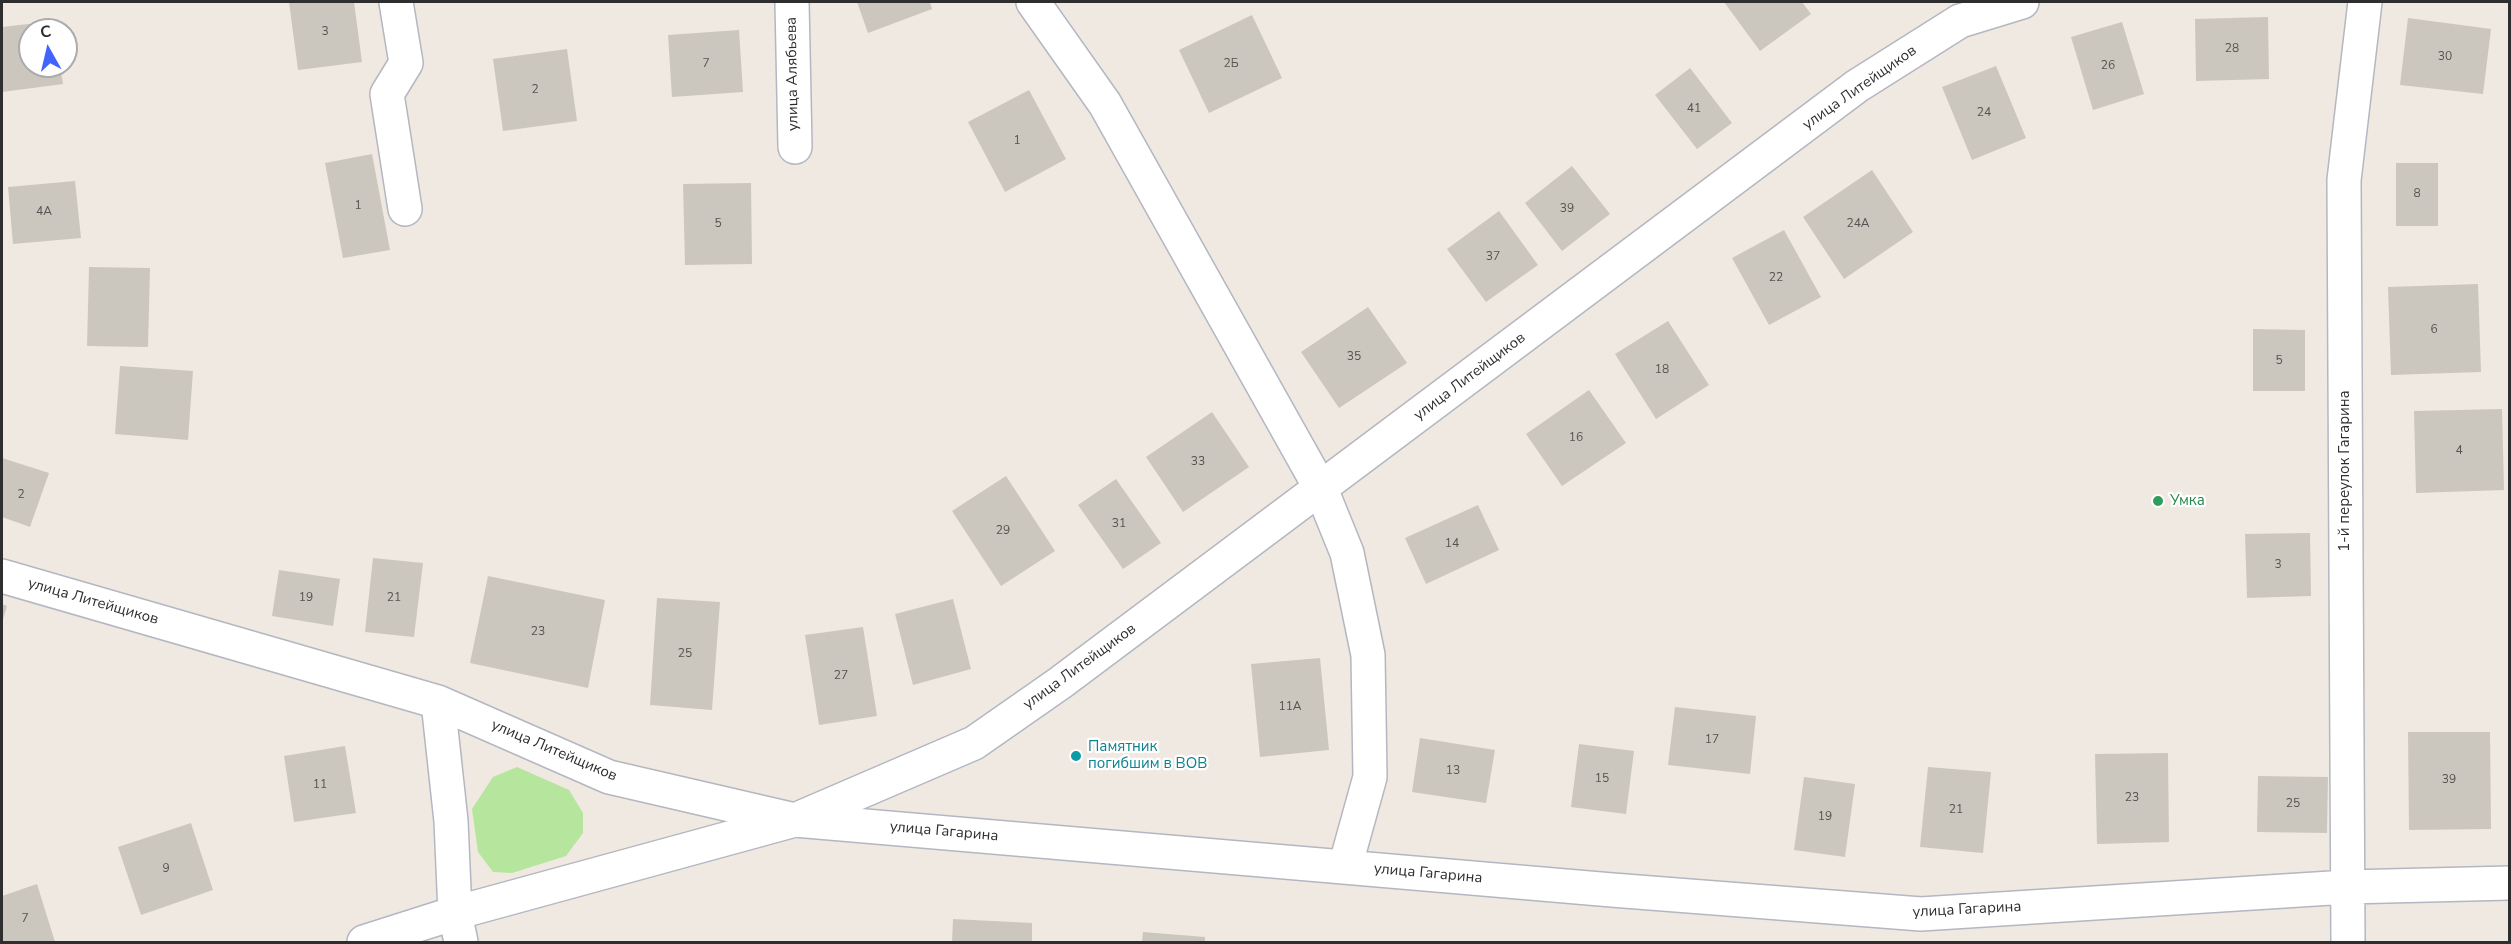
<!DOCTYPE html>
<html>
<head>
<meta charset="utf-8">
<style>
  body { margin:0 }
  #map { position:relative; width:2511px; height:944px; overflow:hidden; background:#efe9e1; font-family:"Nunito Sans",sans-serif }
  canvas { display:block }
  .frame { position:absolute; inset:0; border:3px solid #2e2e2e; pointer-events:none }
  .north { position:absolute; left:18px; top:18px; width:60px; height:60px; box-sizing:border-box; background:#fff; border:2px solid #ababab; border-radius:50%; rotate:352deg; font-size:16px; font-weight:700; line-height:24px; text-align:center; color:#2e2e2e }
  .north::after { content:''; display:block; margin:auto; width:21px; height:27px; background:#4264fb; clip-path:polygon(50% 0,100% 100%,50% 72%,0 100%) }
</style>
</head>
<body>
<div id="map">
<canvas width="2511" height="944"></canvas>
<div class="frame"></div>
<div class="north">С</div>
</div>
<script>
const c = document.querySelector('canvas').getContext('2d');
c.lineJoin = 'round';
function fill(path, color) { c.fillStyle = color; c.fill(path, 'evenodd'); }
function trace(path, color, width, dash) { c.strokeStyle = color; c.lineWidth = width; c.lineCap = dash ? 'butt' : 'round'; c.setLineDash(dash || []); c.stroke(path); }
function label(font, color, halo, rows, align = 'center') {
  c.font = font + ' "Nunito Sans",sans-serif'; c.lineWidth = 4.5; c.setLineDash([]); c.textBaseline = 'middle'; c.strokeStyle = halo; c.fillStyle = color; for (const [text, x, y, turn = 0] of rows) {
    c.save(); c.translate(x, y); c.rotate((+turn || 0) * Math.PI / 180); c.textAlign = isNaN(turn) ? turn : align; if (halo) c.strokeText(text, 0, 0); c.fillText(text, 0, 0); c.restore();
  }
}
fill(new Path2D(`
  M517,767l52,23 14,23v20l-17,23 -54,17 -19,-1 -15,-20 -6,-43 21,-32z`), '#b6e59e');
fill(new Path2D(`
  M289,2h65l8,60 -64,8z
  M857,2h73l2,7 -64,24z
  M1724,2h78l9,12 -51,37z
  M1252,15l30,63 -73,35 -30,-63z
  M2268,17l1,62 -73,2 -1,-62z
  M2408,18l83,11 -8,65 -83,-9z
  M55,21l1,9h-26v36h30l3,18 -61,8v-65z
  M2122,22l22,72 -51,16 -22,-73z
  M739,30l4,62 -71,5 -4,-62z
  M567,49l10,72 -74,10 -10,-72z
  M1996,66l30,72 -54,22 -30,-73z
  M1690,68l42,55 -35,26 -42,-54z
  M1029,90l37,69 -61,33 -37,-70z
  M372,154l18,96 -47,8 -18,-95z
  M2396,163h42v63h-42z
  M1572,166l38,48 -48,37 -37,-48z
  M1872,170l41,62 -69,47 -41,-62z
  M75,181l6,57 -68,6 -5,-57z
  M751,183l1,81 -67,1 -2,-81z
  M1499,211l39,54 -52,37 -39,-53z
  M1784,230l37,67 -52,28 -37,-67z
  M89,267l61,1 -2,79 -61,-1z
  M2478,284l3,88 -90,3 -3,-88z
  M1368,307l39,56 -68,45 -38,-56z
  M1668,321l41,64 -53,34 -41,-65z
  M2253,329l52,1v61h-52z
  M120,366l73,5 -5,69 -73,-6z
  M1589,390l37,53 -64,43 -36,-52z
  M2502,409l2,81 -88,3 -2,-82z
  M1212,412l37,55 -66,45 -37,-55z
  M2,458l47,15 -19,54 -28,-10z
  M1006,476l49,75 -54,35 -49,-75z
  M1116,479l45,64 -38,26 -45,-64z
  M1478,505l21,45 -73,34 -21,-46z
  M2310,533l1,63 -64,2 -2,-64z
  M373,558l50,5 -9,74 -49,-5z
  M279,570l61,9 -7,47 -61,-10z
  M488,576l117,24 -17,88 -118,-25z
  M657,598l63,4 -8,108 -62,-5z
  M953,599l18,70 -58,16 -18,-71z
  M2,604l5,2 -5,17z
  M863,627l14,89 -58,9 -14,-90z
  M1320,658l9,92 -69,7 -9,-93z
  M1675,707l81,9 -6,58 -82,-9z
  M2408,732h82l1,97 -82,1z
  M1420,738l75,12 -9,53 -74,-11z
  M1579,744l55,7 -8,63 -55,-7z
  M345,746l11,67 -62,9 -10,-66z
  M2168,753l1,89 -72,2 -2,-90z
  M1928,767l63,5 -8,81 -63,-6z
  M2258,776l70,1 -1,56 -70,-1z
  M1804,777l51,7 -10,73 -51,-7z
  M191,823l22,67 -72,25 -23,-68z
  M37,884l18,58h-53v-46z
  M953,919l79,4v19h-80z
  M1143,932l62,5v5h-63z`), '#cbc7bf');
const street = new Path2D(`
  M396,2l10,61 -19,31 18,115
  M792,2l3,145
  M1033,2l72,102 216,385 26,64 21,102 2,122 -25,90
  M2,576l436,126 171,75 186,43 179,-77 86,-60 797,-597 103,-65 62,-19
  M438,702l13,119 4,92 6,29
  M364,942l91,-29 340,-93 817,70 309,24 426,-27 163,-4
  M2348,942l-4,-762 21,-178`);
trace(street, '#b4b7c1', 36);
trace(street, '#fff', 33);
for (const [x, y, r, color] of [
  [2158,501,6,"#2e9e5b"],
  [1076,756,6,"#0f9aa8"]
]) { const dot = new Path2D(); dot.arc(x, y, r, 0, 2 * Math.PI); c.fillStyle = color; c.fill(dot); trace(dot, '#fff', 2); }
label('12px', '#555452', null, [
  ["3",325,32],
  ["28",2232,49],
  ["30",2445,57],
  ["7",706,64],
  ["2Б",1231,64],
  ["26",2108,66],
  ["2",535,90],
  ["41",1694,109],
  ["24",1984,113],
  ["1",1017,141],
  ["8",2417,194],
  ["1",358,206],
  ["39",1567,209],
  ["4А",44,212],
  ["5",718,224],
  ["24А",1858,224],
  ["37",1493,257],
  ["22",1776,278],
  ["6",2434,330],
  ["35",1354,357],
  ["5",2279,361],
  ["18",1662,370],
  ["16",1576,438],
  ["4",2459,451],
  ["33",1198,462],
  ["2",21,495],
  ["31",1119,524],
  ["29",1003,531],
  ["14",1452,544],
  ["3",2278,565],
  ["19",306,598],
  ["21",394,598],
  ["23",538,632],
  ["25",685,654],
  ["27",841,676],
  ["11А",1290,707],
  ["17",1712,740],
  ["13",1453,771],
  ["15",1602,779],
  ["39",2449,780],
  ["11",320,785],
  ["23",2132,798],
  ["25",2293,804],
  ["21",1956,810],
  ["19",1825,817],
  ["9",166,869],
  ["7",25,919]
]);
label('15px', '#2e2e2e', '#fff', [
  ["улица Алябьева",793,74,-91],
  ["улица Литейщиков",1860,88,-35],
  ["улица Литейщиков",1470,377,-37],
  ["1-й переулок Гагарина",2345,471,-90],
  ["улица Литейщиков",93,602,16],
  ["улица Литейщиков",1080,667,-36],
  ["улица Литейщиков",554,751,23],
  ["улица Гагарина",944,832,5],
  ["улица Гагарина",1428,874,5],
  ["улица Гагарина",1967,910,-3]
]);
label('15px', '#27864d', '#fff', [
  ["Умка",2170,501]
], 'left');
label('15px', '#0d838f', '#fff', [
  ["Памятник",1088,747],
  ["погибшим в ВОВ",1088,764]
], 'left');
</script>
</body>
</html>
